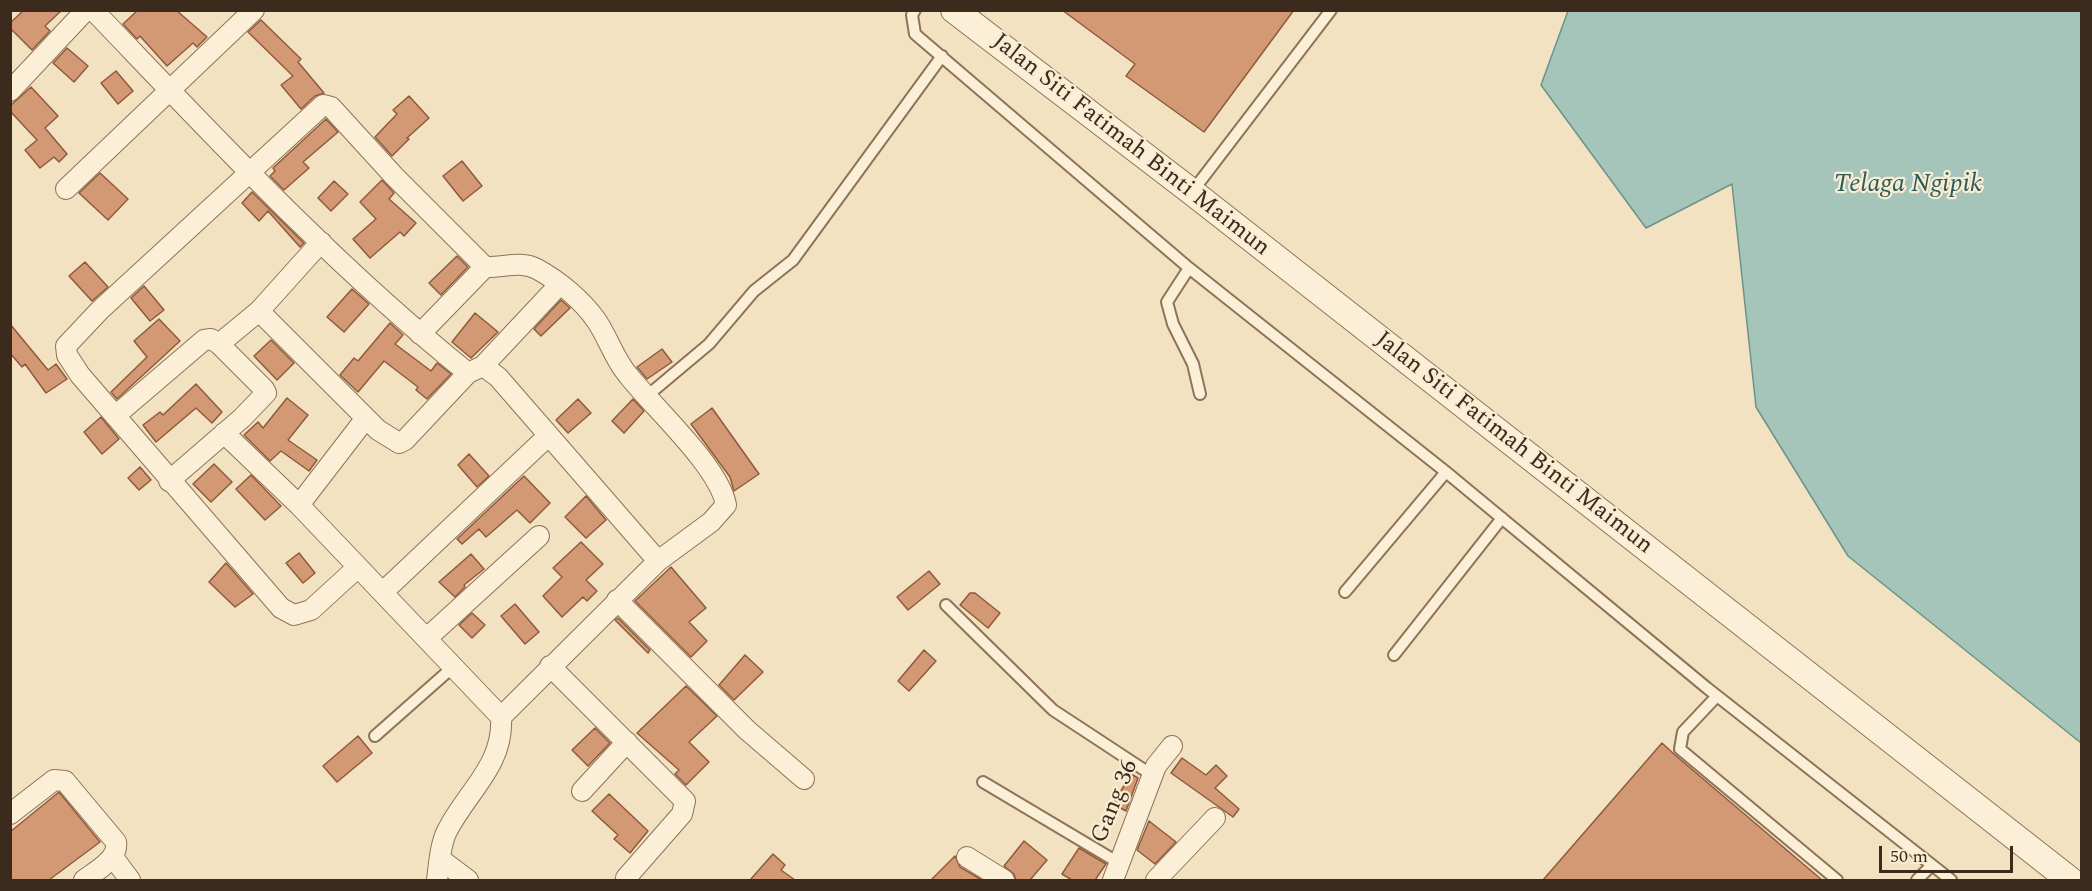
<!DOCTYPE html>
<html>
<head>
<meta charset="utf-8">
<style>
  body { margin:0 }
  #map { position:relative; width:2092px; height:891px; overflow:hidden; background:#f2e2c2; font-family:Spectral,serif }
  canvas { display:block }
  .frame { position:absolute; inset:0; border:12px solid #3c2b1d; pointer-events:none }
  .scale { position:absolute; left:1879px; top:846px; width:134px; height:27px; box-sizing:border-box; border:3px solid #3c2b1d; border-top:0; padding-left:8px; font-size:18px; line-height:21px; white-space:nowrap; color:#3c2b1d; -webkit-text-stroke:4px #f8ecd3; paint-order:stroke }
</style>
</head>
<body>
<div id="map">
<canvas width="2092" height="891"></canvas>
<div class="frame"></div>
<div class="scale">50 m</div>
</div>
<script>
const c = document.querySelector('canvas').getContext('2d');
c.lineJoin = 'round';
function fill(path, color) { c.fillStyle = color; c.fill(path, 'evenodd'); }
function trace(path, color, width, dash) { c.strokeStyle = color; c.lineWidth = width; c.lineCap = dash ? 'butt' : 'round'; c.setLineDash(dash || []); c.stroke(path); }
function label(font, color, halo, rows, align = 'center') {
  c.font = font + ' Spectral,serif'; c.lineWidth = 4.5; c.setLineDash([]); c.textBaseline = 'middle'; c.strokeStyle = halo; c.fillStyle = color; for (const [text, x, y, turn = 0] of rows) {
    c.save(); c.translate(x, y); c.rotate((+turn || 0) * Math.PI / 180); c.textAlign = isNaN(turn) ? turn : align; if (halo) c.strokeText(text, 0, 0); c.fillText(text, 0, 0); c.restore();
  }
}
const water = new Path2D(`
  M1568,11h513v732l-233,-187 -92,-149 -24,-223 -86,44 -105,-143z`);
fill(water, '#a5c4ba');
trace(water, '#6b9488', 1.5);
const building = new Path2D(`
  M24,10h38l-17,16 5,5 -18,19 -22,-22v-5z
  M138,10h38l31,27 -10,10 -4,-4 -26,23 -27,-30 -3,3 -14,-15z
  M1062,10h232l-90,122 -78,-56 9,-12z
  M261,20l40,39 -3,3 26,31 -9,3 -14,13 -20,-24 12,-9 -45,-44z
  M67,48l21,18 -14,16 -21,-19z
  M116,71l17,20 -15,13 -17,-21z
  M31,87l27,29 -13,12 22,26 -8,8 -5,-5 -14,11 -15,-18 12,-10 -27,-29v-5z
  M409,96l20,22 -22,20 2,1 -17,17 -17,-19 22,-23 -4,-4z
  M326,119l12,13 -35,30 6,6 -25,22 -14,-14 5,-5 -2,-3z
  M462,161l20,25 -19,15 -20,-25z
  M100,173l28,26 -20,21 -29,-27z
  M382,180l12,13 -5,6 27,24 -12,13 -4,-4 -30,26 -17,-19 23,-20 -16,-17z
  M334,181l14,13 -17,17 -13,-13z
  M252,192l52,51 -4,4 -32,-36 -9,10 -17,-18z
  M457,256l11,11 -27,28 -12,-12z
  M85,262l23,25 -16,14 -23,-25z
  M144,286l20,24 -14,11 -19,-23z
  M352,289l17,15 -25,28 -17,-15z
  M561,300l9,8 -29,28 -7,-7z
  M475,313l23,19 -27,26 -19,-16z
  M159,319l21,22 -63,58 -6,-7 36,-35 -13,-16z
  M390,323l13,12 -8,9 36,27 6,-8 14,11 -24,25 -11,-9 2,-3 -34,-26 -26,31 -18,-17 14,-17 4,3z
  M10,324l38,46 8,-6 11,15 -21,14 -21,-29 -3,3 -12,-14z
  M271,340l23,23 -17,17 -23,-24z
  M662,349l10,13 -25,17 -10,-12z
  M196,384l26,28 -10,11 -16,-15 -40,34 -13,-17 17,-13 3,3z
  M287,398l21,17 -20,25 29,20 -8,11 -28,-20 -11,10 -26,-26 14,-13 5,6z
  M578,399l13,14 -23,20 -12,-13z
  M633,399l11,12 -20,22 -12,-12z
  M712,408l47,66 -25,17 -4,-14 -39,-53z
  M101,417l18,22 -17,15 -18,-22z
  M469,454l20,22 -12,11 -19,-22z
  M214,464l18,18 -21,20 -18,-18z
  M140,467l11,13 -12,10 -11,-12z
  M251,475l30,31 -16,14 -29,-31z
  M524,476l26,27 -20,20 -13,-13 -31,27 -7,-8 -17,15 -5,-5z
  M586,496l20,24 -20,18 -21,-21z
  M581,542l22,22 -17,16 11,11 -10,10 -4,-4 -21,20 -19,-21 19,-19 -9,-9z
  M299,553l16,20 -12,10 -17,-20z
  M471,554l13,15 -20,16 1,2 -10,10 -16,-15z
  M226,563l27,31 -18,13 -26,-25z
  M671,567l35,41 -17,14 18,19 -16,16 -56,-56z
  M929,571l11,13 -32,26 -11,-13z
  M970,593h5l25,20 -12,15 -28,-23z
  M515,604l24,28 -14,12 -24,-28z
  M472,613l13,12 -13,13 -13,-13z
  M618,618l32,32 -2,3 -33,-33z
  M924,650l12,11 -27,30 -11,-10z
  M745,655l18,17 -29,28 -15,-15z
  M686,686l31,30 -28,26 20,20 -23,23 -11,-11 4,-4 -42,-37z
  M595,728l15,15 -22,23 -16,-16z
  M358,736l14,17 -35,29 -14,-16z
  M1662,743l13,12 147,125h-279z
  M1182,758l24,17 10,-10 11,11 -12,12 24,21 -6,8 -62,-44z
  M1131,774l7,4 -12,33 -13,-7z
  M59,792l41,50 -51,38h-39v-48z
  M609,794l39,37 -18,22 -16,-14 4,-4 -26,-24z
  M1149,821l27,21 -21,22 -18,-14z
  M1024,841l23,19 -17,20h-14l-2,-6 -10,-8z
  M1079,848l27,16 -11,16h-23l-10,-6z
  M773,854l12,11 -4,5 14,10h-45z
  M955,856l5,11 22,13h-51z`);
fill(building, '#d39975');
trace(building, '#8f5a3b', 1.5);
const service = new Path2D(`
  M915,10l-3,5 3,19 274,234 257,204 261,216 244,192
  M1192,192l139,-182
  M1189,268l-22,34 6,22 20,40 7,30
  M647,396l62,-52 45,-53 39,-31 149,-204
  M1345,592l101,-120
  M946,605l107,105 99,65
  M1394,655l108,-137
  M1717,696l-34,36 -3,17 157,131
  M375,736l78,-69
  M983,782l136,81
  M1917,880l14,-14`);
const minor = new Path2D(`
  M93,10c120,125 240,255 375,363l15,-7 76,-81
  M10,91l76,-81
  M66,189l188,-179
  M259,311l119,119 21,13 6,-3 63,-67
  M420,334l65,-67
  M483,366l15,11 160,184
  M115,416l89,-76 7,-1 8,5 40,-33 62,-69
  M224,433l75,72 67,-87
  M169,481l73,-63 24,-25 -2,-4 -45,-45
  M299,505l202,212c3,48 -33,73 -54,114 -7,14 -8,34 -10,49
  M358,567l-47,43 -17,5 -13,-7 -201,-233 -13,-20 -1,-9 34,-36 223,-205 8,2 63,69 91,91c18,1 35,-7 52,2 22,12 45,31 59,51 12,17 18,39 32,55 25,32 91,91 98,130l-15,17 -53,39 -157,156
  M383,592l165,-156
  M617,600l130,130 57,49
  M427,638l112,-102
  M550,666l135,135 -3,13 -56,64
  M582,791l45,-49
  M10,814l44,-34 11,1 51,61c3,17 -20,29 -32,38
  M113,857l17,23
  M967,857l37,23
  M440,859l28,21
  M1113,880l43,-114 16,-20
  M1156,880l59,-62`);
const tertiary = new Path2D(`
  M954,10l238,182 878,688`);
trace(service, '#8e7357', 14);
trace(minor, '#8e7357', 22);
trace(tertiary, '#8e7357', 28);
trace(service, '#fcefd7', 10);
trace(minor, '#fcefd7', 20);
trace(tertiary, '#fcefd7', 26);
label('24px', '#3c2b1d', '#f8ecd3', [
  ["Jalan Siti Fatimah Binti Maimun",1130,146,38],
  ["Jalan Siti Fatimah Binti Maimun",1513,444,38],
  ["Gang 36",1116,802,-68]
]);
label('italic 26px', '#2b5d59', '#f8ecd3', [
  ["Telaga Ngipik",1908,186]
]);
</script>
</body>
</html>
